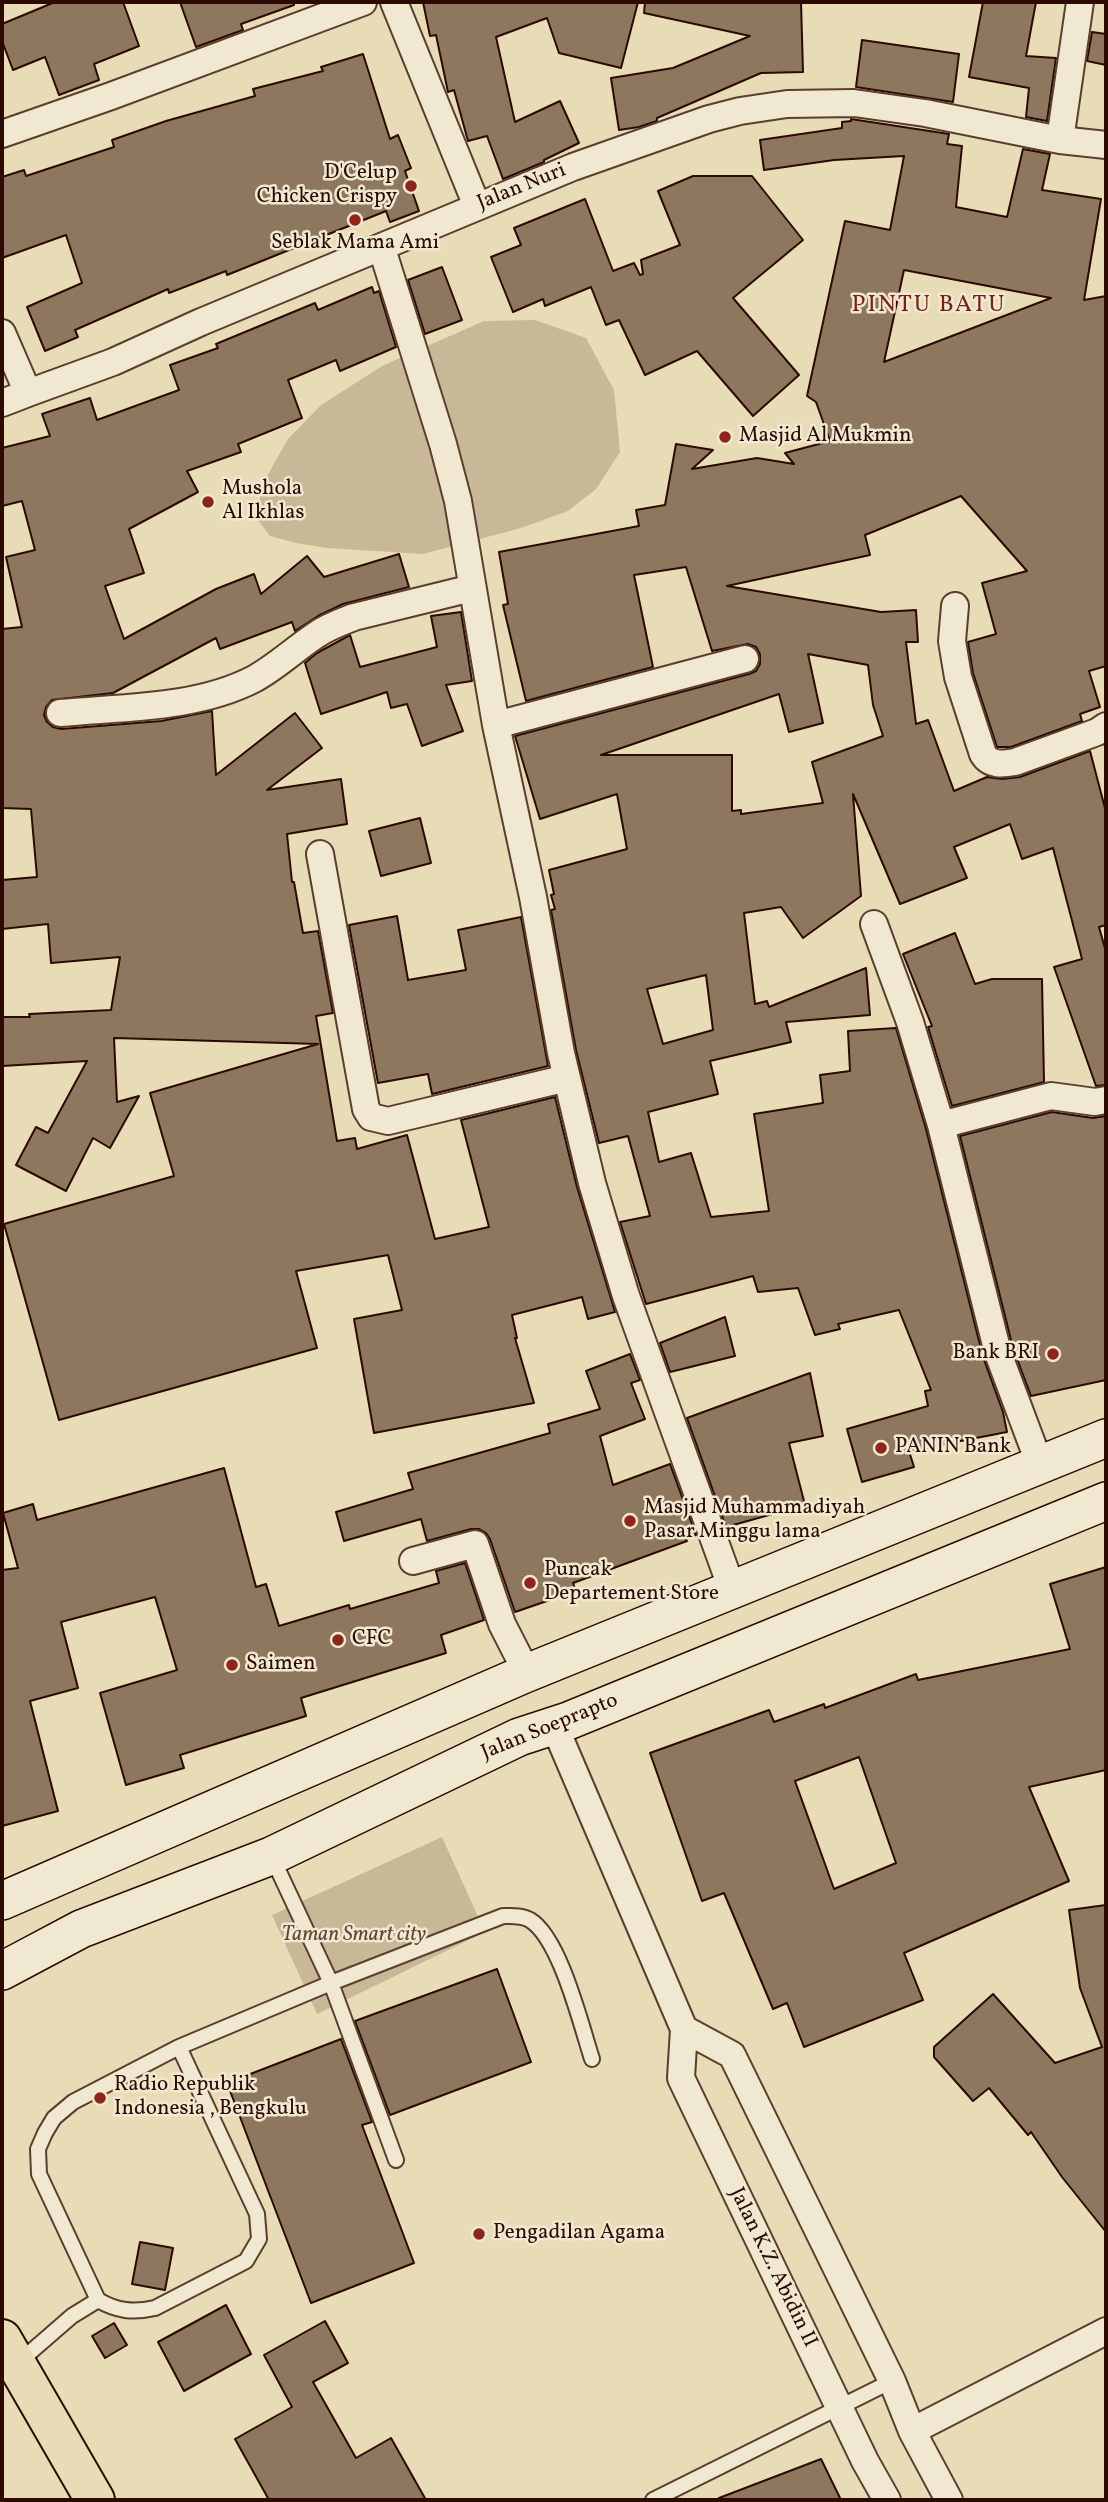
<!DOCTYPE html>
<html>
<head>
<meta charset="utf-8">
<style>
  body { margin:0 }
  #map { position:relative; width:1108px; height:2502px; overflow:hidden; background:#e8dcb6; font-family:Vollkorn,serif }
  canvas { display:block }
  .frame { position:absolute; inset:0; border:4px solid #2c0a01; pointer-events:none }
</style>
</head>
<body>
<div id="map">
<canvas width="1108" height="2502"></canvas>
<div class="frame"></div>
</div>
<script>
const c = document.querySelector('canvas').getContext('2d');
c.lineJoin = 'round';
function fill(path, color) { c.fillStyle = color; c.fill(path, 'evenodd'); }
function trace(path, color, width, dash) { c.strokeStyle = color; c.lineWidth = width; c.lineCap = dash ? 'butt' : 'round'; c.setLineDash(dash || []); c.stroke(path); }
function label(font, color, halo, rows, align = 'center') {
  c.font = font + ' Vollkorn,serif'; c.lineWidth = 5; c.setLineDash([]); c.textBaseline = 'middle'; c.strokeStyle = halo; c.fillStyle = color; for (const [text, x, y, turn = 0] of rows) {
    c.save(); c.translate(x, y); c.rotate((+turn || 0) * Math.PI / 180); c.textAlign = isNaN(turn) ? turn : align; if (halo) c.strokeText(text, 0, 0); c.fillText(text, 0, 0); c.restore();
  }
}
fill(new Path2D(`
  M535,320l51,18 28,52 6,62 -24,37 -28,22 -47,17 -98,26 -96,-6 -31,-5 -26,-7 -13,-17 5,-34 26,-46 33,-34 61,-39 102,-45z
  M442,1837l43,95 -168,82 -45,-99z`), '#c8b897');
const building = new Path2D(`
  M55,2h68l16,44 -45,18 5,16 -40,15 -14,-38 -32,13 -11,-29v-17z
  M180,2h114v3l-53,19 2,6 -47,17z
  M423,2h215l-17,66 -62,-15 -12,-35 -51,19 19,85 45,-21 19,42 -35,17v2l-41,17 -16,-43 -19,5 -14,-51 -6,2 -12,-57 -6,1z
  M645,2h156l2,70 -42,1 -104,45v3l-18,6 -20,3 -8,-52 62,-10 77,-32 -106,-23z
  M983,2h53l-10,54 30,2 -9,63 -21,-4 3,-29 -60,-11z
  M1092,32l14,2v31l-19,-4z
  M862,40l97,14 -6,48 -97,-15z
  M363,54l27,85 8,-4 13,33 -6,3 14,40 -29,11 -4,-11 -159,64 -1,-4 -57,22 -1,-4 -93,41 3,7 -33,14 -18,-44 55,-24 -16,-48 -64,23v-81l22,-7 2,6 88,-29 -2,-7 54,-19 89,-25 -2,-7 70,-18 -2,-4z
  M851,119l98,15 -2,10 15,2 -6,61 51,10 16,-68 27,5 -8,36 59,9 -17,101 22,-4v370l-17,5 11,36 -20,7 2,7 -71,26h-14l-24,-74 -5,-31 28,-8 -14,-51 45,-12 -66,-75 -96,39 5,20 -143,31 154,26 35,-2 2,32h-12l10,82 12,-4 26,71 33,-14 15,2 18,-2 70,-26 16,61v113l-7,2 7,25v133l-10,1 -42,-119 28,-8 -29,-111 -31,11 -12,-35 -56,23 13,31 -67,26 -47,-110 8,102 -58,42 -22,-31 -37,6 11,91 12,-3 2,6 97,-39 4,47 -84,7 5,20 -81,19 8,33 -70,18 11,50 32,-9 20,64 58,-6 -15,-97 69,-11 -3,-28 30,-4 -2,-40 48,-3 30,101 57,228 20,55 4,20 -98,19 5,16 -52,15 -15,-53 81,-23 -3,-15 6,-1 -32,-80 -61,14 2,5 -25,6 -17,-47 -40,4 -5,-16 -107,28 -26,-82 30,-6 -22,-80 -29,7 -23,-93 -25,-140 4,-1 -4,-14 3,-1 -5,-24 78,-21 -10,-55 -77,25 -25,-83 234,-62 7,-3 4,-7v-10l-4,-7 -8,-3 -36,7 -26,-84 -52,8 19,92 -127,34 -23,-96 5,-1 -9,-52 140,-26 -3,-16 29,-5 11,-61 37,6 -21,19 65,-11 37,6 -9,-11 45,-12 -14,-39 -9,-6 38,-175 45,9 14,-74 -70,4 -70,10 -4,-30 82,-12v-6l9,-1zM904,270l147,28 -167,64zM808,654l60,11 5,40 10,31 -71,26 11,41 -82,11v-4l-9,1v-56h-131l178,-61 10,38 34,-9zM706,975l7,55 -50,14 -16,-55z
  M693,176h59l51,64 -70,58 66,77 -46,41 -56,-65 -52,24 -26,-55 -13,5 -15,-38 -46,19 -2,-7 -30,13 -22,-55 30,-12 -7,-17 71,-29 28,72 21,-8 6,12 3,-1 -2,-14 39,-15 -22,-54z
  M442,267l20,53 -37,14 -17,-54z
  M372,287l2,6 5,-2 17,56 -56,24 -4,-11 -48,20 14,38 -64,26 3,8 -54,19 11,21 -69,37 15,44 -39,13 19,53 92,-50 38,-15 7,20 46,-38 17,21 75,-23 10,33 -66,17 -25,12 -23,15 -3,-9 -72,27 -4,-11 -103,55 -61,7 -6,7 -2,8 3,7 6,5 8,2 100,-8 51,-10 4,64 79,-62 27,35 -55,42 74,-11 6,45 -60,10 5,48h2l9,51 15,-2 15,82 -17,3 21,125 18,-3 2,11 50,-14 28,104 54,-12 -28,-107 94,-23 22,90 38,125 -27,7 -6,-22 -70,18 5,23h-2l19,65 -160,30 -20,-114 48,-9 -14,-55 -92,16 21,77 -258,72 -55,-196 170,-48 -24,-83 168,-49 -204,-6 3,64 22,-6 -29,52 -17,-10 -27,53 -50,-26 20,-38 12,6 39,-72 -85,5v-49h28l-1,-3 82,-4 9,-53 -69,6 -3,-39 -46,5v-49l35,-3 -6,-68 -29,-1v-179l20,-2 -16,-70 29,-7 -13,-49 -20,5v-58l48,-12 -8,-22 48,-16 7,22 82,-30 -9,-25 48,-17 -2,-4 99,-41 3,7z
  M461,612l11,69 -26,4 17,46 -41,15 -15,-42 -16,4 -4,-16 -66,22 -16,-51 12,-10 33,-18 10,32 77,-20 -6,-31z
  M420,818l11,45 -50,13 -12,-45z
  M397,916l11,64 58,-10 -8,-40 63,-13 27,149 -116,28 -4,-20 -50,9 -29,-158z
  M955,933l20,51 17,-5h50l2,103 -92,24 -24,-79 4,-1 -29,-72z
  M1052,1112l41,6 13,-2v264l-75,16 -18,-48 -53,-212z
  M725,1317l10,39 -65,16 -10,-29z
  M630,1354l10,26 -9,3 14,36 -45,17 13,49 57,-21 26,71 -10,3 1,3 -114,42 3,8 -61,21 -25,-73 -4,-6 -7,-4h-8l-44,12 -6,-22 -77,22 -8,-29 77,-23 -5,-16 142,-40 -2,-9 52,-15 -14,-38z
  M810,1373l13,63 -34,7 16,62 -79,22 -39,-109z
  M224,1468l32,119 10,-3 13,42 70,-21 1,4 89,-26 -3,-12 29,-8 19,57 -43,15 5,18 -145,45 5,18 -126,39 4,13 -58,17 -26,-92 77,-23 -22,-73 -94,25 17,66 -48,13 28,110 -56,15v-256l16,-2 -15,-55 30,-9 4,16z
  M1106,1567v203l-77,17 40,94 -165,72 19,47 -119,47 -17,-44 -14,6 -49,-116 -22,8 -52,-148 119,-43 5,12 50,-18 1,4 91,-34 2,6 152,-31 -20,-65zM859,1757l37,106 -62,26 -39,-108z
  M1106,1905v327l-44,-55 -31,-45 -3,3 -39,-47 -16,13 -39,-44v-10l59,-53 62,69 47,-16 -22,-59 -11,-78z
  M497,1969l34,93 -141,53 -35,-94z
  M341,2039l31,83 -10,3 52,138 -103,40 -84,-220z
  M140,2242l33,6 -8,42 -33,-6z
  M226,2305l25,49 -67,37 -26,-49z
  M325,2321l23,42 -35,19 43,76 35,-20 35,62h-157l-34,-61 57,-32 -28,-52z
  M114,2323l13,22 -22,13 -13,-22z
  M821,2459l20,41h-121l-1,-2z`);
fill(building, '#8e775f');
trace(building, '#2c0a01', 2);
const service = new Path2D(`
  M272,1857l59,126 172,-67c9,0 19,-1 27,4 30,18 51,105 62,139
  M98,2300c19,11 35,13 57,8l91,-47 13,-22 -2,-25 -78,-167
  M19,2362l53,-46 26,-16 -59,-126 -1,-25 7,-16 9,-15 19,-16 106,-55 152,-64 65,177
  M653,2500l239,-119`);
const minor = new Path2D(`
  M394,2l83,204
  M2,134l109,-38 252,-94
  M1060,140l20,-138
  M382,249l61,195 15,57 38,224 37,172 28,156 31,130 34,113 106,293
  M2,333l26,60 85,-31 88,-40 372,-155 136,-48 31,-8 47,-7 67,-1 71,10 135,27 46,5
  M2,403l26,-10
  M955,606l-3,35 6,36 25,77c7,12 20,10 32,8l82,-30 9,-6
  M60,713c63,-6 136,-4 194,-34 22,-12 41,-30 62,-44 11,-8 25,-13 38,-18l118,-29
  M496,725l249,-66
  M320,854l46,255 5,8 17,4 179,-43
  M874,924l36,98 31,103 57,228 42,112
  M941,1125l110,-29 44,6 11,-2
  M413,1561l62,-17 27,80 25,49
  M554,1725l130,304 48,26 160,326 20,50 37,69
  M684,2029l-3,49 184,383 22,39
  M912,2431l194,-100`);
const secondary = new Path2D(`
  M2,1901l525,-228 579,-235
  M2,1971l79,-42 190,-73 248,-119 49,-16 538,-220`);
const primary = new Path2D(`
  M2,2339l93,161`);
trace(service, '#5b3e2e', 18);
trace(minor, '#5b3e2e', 30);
trace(secondary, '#2c0a01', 40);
trace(primary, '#2c0a01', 42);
trace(service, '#f0e8d0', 14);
trace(minor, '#f0e8d0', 26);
trace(secondary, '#f0e8d0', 37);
trace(primary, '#e8dcb6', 38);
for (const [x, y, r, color] of [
  [411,186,7,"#8f2418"],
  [355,220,7,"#8f2418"],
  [725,437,7,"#8f2418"],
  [208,502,7,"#8f2418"],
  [1053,1354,7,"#8f2418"],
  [881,1448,7,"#8f2418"],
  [630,1521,7,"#8f2418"],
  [530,1583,7,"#8f2418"],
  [338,1640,7,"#8f2418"],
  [232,1665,7,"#8f2418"],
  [100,2098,7,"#8f2418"],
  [479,2234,7,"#8f2418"]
]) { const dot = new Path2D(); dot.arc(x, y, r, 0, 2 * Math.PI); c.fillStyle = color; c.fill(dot); trace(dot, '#f0e8d0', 2.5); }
label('21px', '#2c0a01', '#f0e8d0', [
  ["D'Celup",397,174,"right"],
  ["Chicken Crispy",397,198,"right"],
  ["Seblak Mama Ami",355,244,"center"],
  ["Masjid Al Mukmin",739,437],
  ["Mushola",222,490],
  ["Al Ikhlas",222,514],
  ["Bank BRI",1039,1354,"right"],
  ["PANIN Bank",895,1448],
  ["Masjid Muhammadiyah",644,1509],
  ["Pasar Minggu lama",644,1533],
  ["Puncak",544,1571],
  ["Departement Store",544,1595],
  ["CFC",352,1640],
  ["Saimen",246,1665],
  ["Radio Republik",114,2086],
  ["Indonesia , Bengkulu",114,2110],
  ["Pengadilan Agama",493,2234]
], 'left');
label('21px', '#2c0a01', '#f0e8d0', [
  ["Jalan Nuri",522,188,-22],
  ["Jalan Soeprapto",550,1728,-22],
  ["Jalan K.Z. Abidin II",772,2268,64]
]);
label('italic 21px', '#634736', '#f0e8d0', [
  ["Taman Smart city",354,1936]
]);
c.letterSpacing = '2px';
label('24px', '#7a1f14', '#f0e8d0', [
  ["PINTU BATU",929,307]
]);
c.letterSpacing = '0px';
</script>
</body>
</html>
